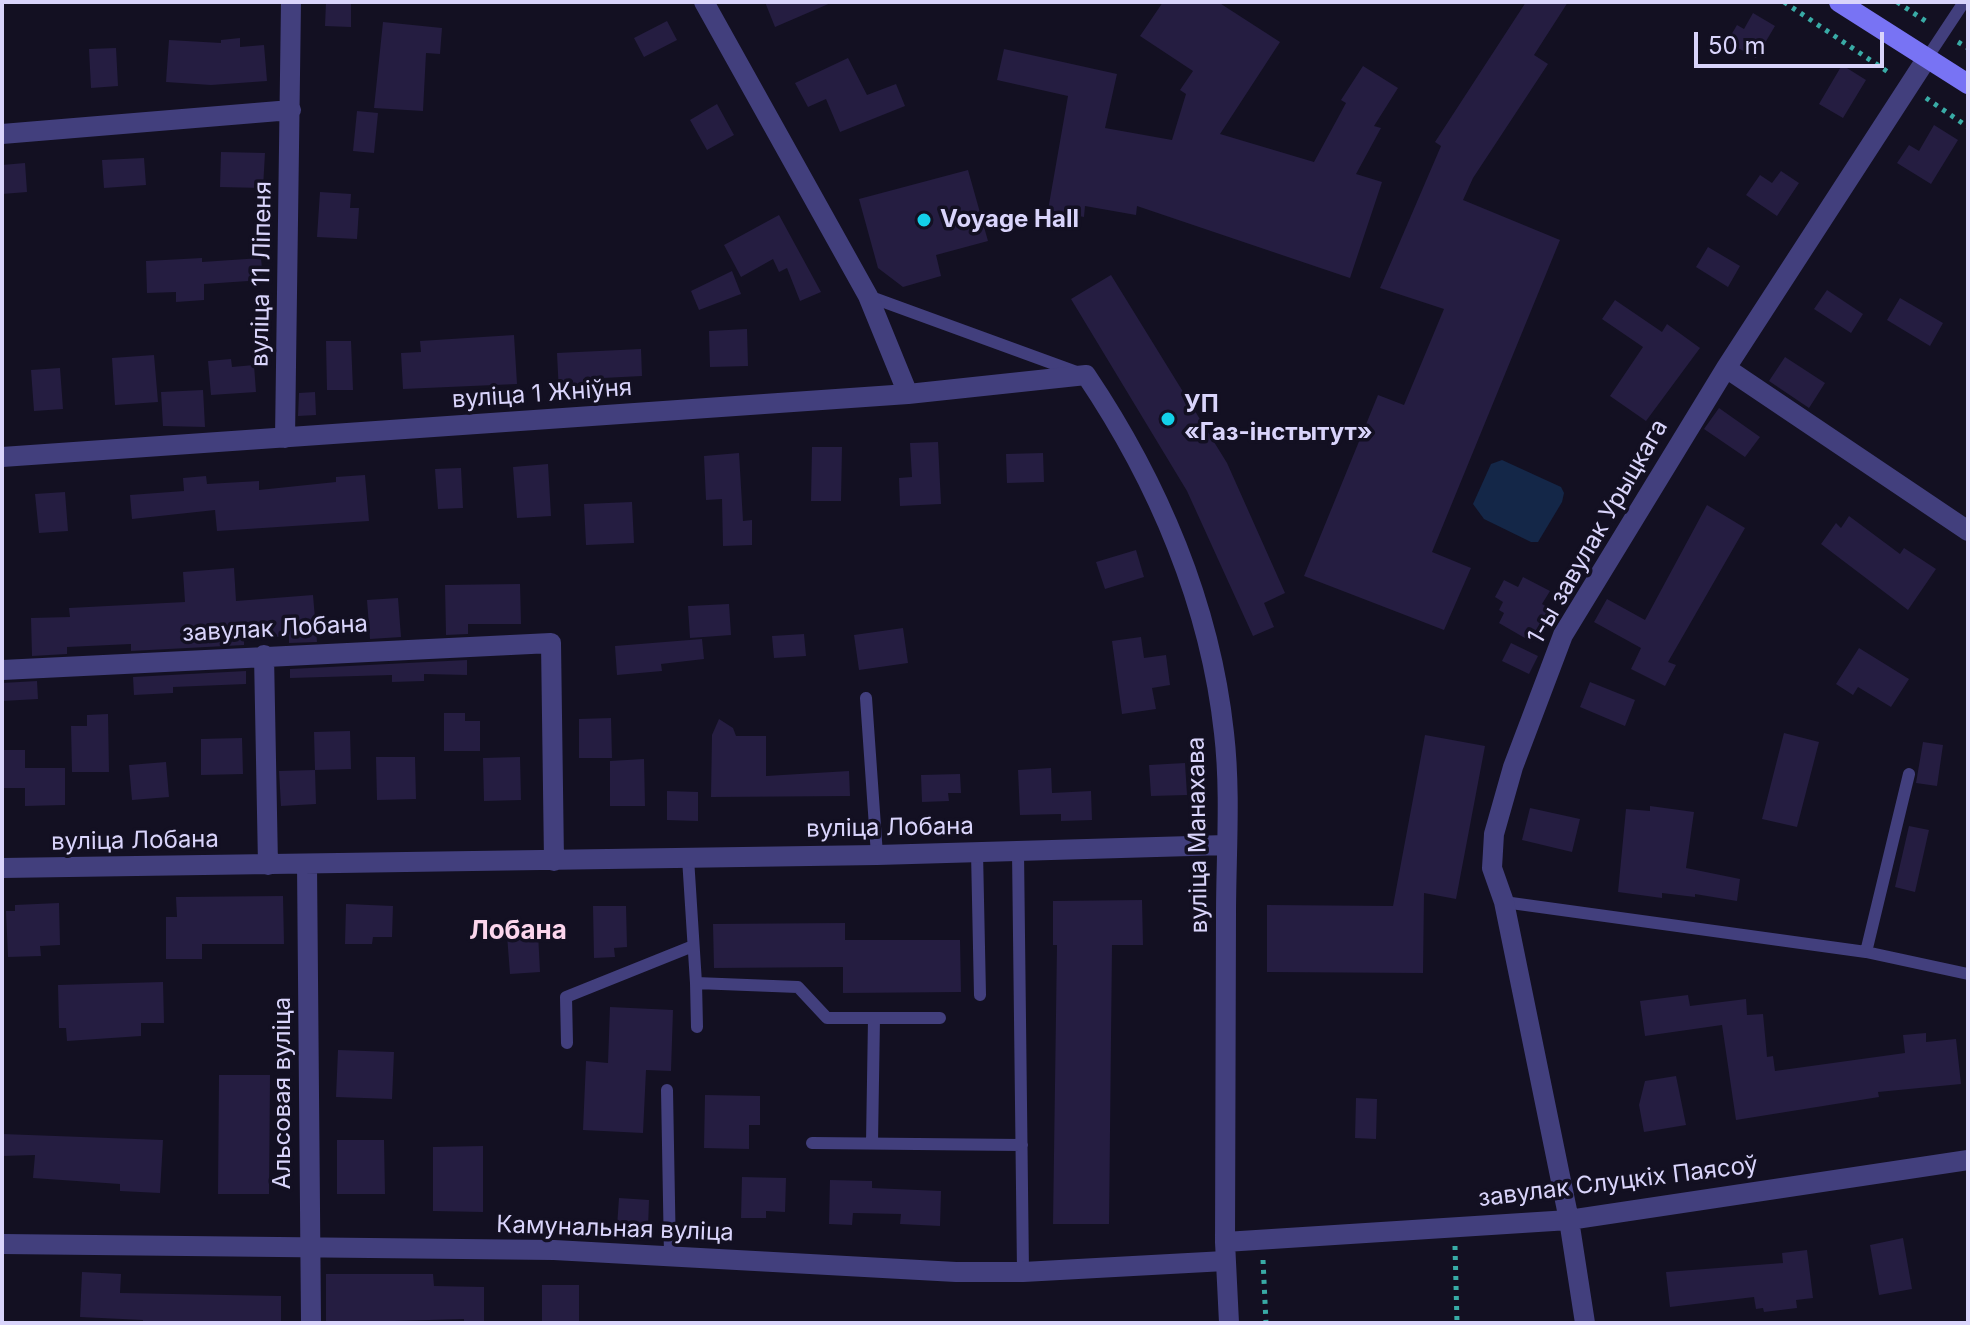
<!DOCTYPE html>
<html>
<head>
<meta charset="utf-8">
<style>
  body { margin:0 }
  #map { position:relative; width:1970px; height:1325px; overflow:hidden; background:#131022; font-family:Inter,sans-serif }
  canvas { display:block }
  .frame { position:absolute; inset:0; border:4px solid #d9d4fb; pointer-events:none }
  .scale { position:absolute; left:1694px; top:32px; width:190px; height:36px; box-sizing:border-box; border:4px solid #d9d4fb; border-top:0; padding-left:10px; font-size:24px; line-height:28px; white-space:nowrap; color:#d9d4fb; -webkit-text-stroke:6px #131022; paint-order:stroke }
</style>
</head>
<body>
<div id="map">
<canvas width="1970" height="1325"></canvas>
<div class="frame"></div>
<div class="scale">50 m</div>
</div>
<script>
const c = document.querySelector('canvas').getContext('2d');
c.lineJoin = 'round';
function fill(path, color) { c.fillStyle = color; c.fill(path, 'evenodd'); }
function trace(path, color, width, dash) { c.strokeStyle = color; c.lineWidth = width; c.lineCap = dash ? 'butt' : 'round'; c.setLineDash(dash || []); c.stroke(path); }
function label(font, color, halo, rows, align = 'center') {
  c.font = font + ' Inter,sans-serif'; c.lineWidth = 7; c.setLineDash([]); c.textBaseline = 'middle'; c.strokeStyle = halo; c.fillStyle = color; for (const [text, x, y, turn = 0] of rows) {
    c.save(); c.translate(x, y); c.rotate((+turn || 0) * Math.PI / 180); c.textAlign = isNaN(turn) ? turn : align; if (halo) c.strokeText(text, 0, 0); c.fillText(text, 0, 0); c.restore();
  }
}
fill(new Path2D(`
  M1502,460l59,27 3,6 -2,9 -24,40h-7l-47,-23 -11,-15 18,-40z`), '#142748');
fill(new Path2D(`
  M326,2h25v25l-26,-1z
  M765,2h68l-58,25z
  M1163,2h55l62,40 -60,92 94,28 32,-59 -5,-3 22,-34 35,22 -24,38 7,2 -25,46 26,8 -32,96 -213,-72 -1,9 -51,-9 -1,11 -36,-7 20,-114 -71,-16 7,-31 113,25 -12,54 67,12 14,-46 -6,-4 13,-19 -53,-35z
  M1526,2h42l-34,53 14,9 -75,114 -10,22 97,40 -128,312 39,16 -27,62 -140,-54 74,-181 26,10 40,-96 -64,-21 61,-142 -6,-4z
  M1753,13l22,13 -19,32 -29,-16 10,-17 7,4z
  M667,21l10,19 -33,17 -10,-19z
  M383,22l59,6 -2,26 -14,-1 -3,58 -49,-3z
  M240,38v9l24,-2 3,36 -56,4 -45,-3 3,-42 52,3v-3z
  M116,48l2,38 -27,2 -2,-39z
  M848,58l19,37 29,-11 9,22 -65,26 -14,-33 -18,8 -13,-24z
  M1842,65l24,15 -23,38 -24,-14z
  M717,104l17,31 -27,15 -17,-30z
  M357,111l21,2 -4,40 -21,-2z
  M1934,125l24,15 -27,44 -34,-21 12,-18 10,6z
  M221,152l44,1 -2,35 -43,-1z
  M144,158l2,27 -42,3 -2,-28z
  M25,163l2,29 -25,2v-29z
  M968,170l20,71 -52,14 5,21 -38,11 -25,-19 -19,-69z
  M1781,171l18,12 -22,33 -31,-21 14,-20 12,8z
  M320,192l31,2 -1,14h9l-2,31 -40,-2z
  M779,215l42,77 -21,9 -13,-33 -8,4 -6,-13 -32,18 -17,-32z
  M1708,247l32,19 -12,21 -32,-20z
  M202,258v4l59,-4 2,22 -59,4v16l-28,2v-10l-29,1 -1,-32z
  M732,271l9,23 -42,16 -8,-19z
  M1111,275l116,188 58,130 -21,10 10,24 -21,9 -66,-145 -116,-192z
  M1827,290l36,24 -12,19 -37,-24z
  M1900,298l43,25 -13,23 -43,-26z
  M1615,300l47,32 5,-8 33,24 -54,73 -36,-25 33,-49 -41,-28z
  M747,329l1,37 -38,1 -1,-36z
  M514,335l3,49 -114,5 -2,-36 20,-1 -1,-11z
  M326,341h25l2,49h-26z
  M641,349l1,27 -59,3 1,12 -25,2 -2,-40z
  M154,355l4,47 -43,3 -3,-47z
  M1785,357l40,26 -16,25 -40,-27z
  M231,359l1,8 22,-2 2,27 -45,3 -3,-34z
  M60,368l3,41 -29,2 -3,-41z
  M203,390l2,37 -42,-1 -2,-34z
  M315,392l1,23 -18,1 1,-23z
  M1719,408l41,29 -15,20 -41,-28z
  M938,442l3,62 -41,2 -1,-28 13,-1 -2,-34z
  M812,447h30l-1,54h-30z
  M739,453l4,68 9,-1v25l-29,1 -1,-47 -16,1 -2,-44z
  M1043,453l1,29 -37,1 -1,-29z
  M548,464l3,52 -34,2 -4,-51z
  M461,468l2,40 -25,1 -3,-40z
  M365,475l4,46 -152,10 -2,-21 -83,9 -2,-24 54,-4 -1,-13 23,-2 1,8 52,-3v9l77,-8v-5z
  M65,492l3,39 -29,2 -4,-39z
  M632,502l2,41 -48,2 -2,-41z
  M1707,505l38,23 -77,134 8,3 -11,21 -34,-17 10,-21 -47,-26 13,-23 38,21z
  M1849,516l51,38 4,-6 32,21 -28,41 -87,-66 15,-21 5,5z
  M1136,550l8,27 -39,12 -9,-27z
  M234,568l2,33 77,-6 4,47 -28,1v-7l-45,3v6l-113,6v-7l-64,3v7l-35,2 -1,-38 39,-1 -1,-9 116,-6 -2,-30z
  M1523,577l27,14 -8,13 7,4 -19,33 -31,-18 5,-10 -5,-3 4,-8 -8,-5 9,-17 14,7z
  M520,584l1,40h-53v10l-22,1 -1,-50z
  M398,598l3,39 -31,2 -3,-39z
  M729,604l2,31 -41,3 -2,-32z
  M903,628l5,35 -49,7 -5,-35z
  M804,634l2,22 -32,2 -2,-22z
  M1141,637l3,21 22,-3 4,30 -18,3 4,21 -34,5 -10,-73z
  M702,639l2,20 -43,5 1,7 -45,4 -2,-29z
  M1511,643l27,13 -9,18 -27,-13z
  M1859,648l50,31 -18,28 -33,-20 -5,8 -17,-11z
  M467,660v15l-43,-1v7l-32,1v-7l-102,3v-9z
  M246,671v13l-73,3v6l-39,2 -1,-18z
  M37,681l1,18 -36,2v-18z
  M1590,682l45,18 -10,26 -45,-19z
  M444,713h21v8h15v30h-36z
  M108,714l1,58h-37l-1,-46h16v-11z
  M611,718l1,40h-33v-39z
  M719,719l14,9 3,8h30v40l83,-5 1,25 -139,1 1,-62z
  M350,731l1,38 -36,1 -1,-38z
  M1784,733l35,9 -22,85 -35,-8z
  M1425,735l60,11 -29,153 -32,-6 -1,80 -156,-1v-67l126,1z
  M242,738l1,36 -42,1v-36z
  M1923,742l20,3 -6,41 -21,-3z
  M2,750h23v18h40v37l-40,1v-18h-23z
  M376,757h39l1,42 -39,1z
  M520,757l1,43 -37,1 -1,-43z
  M644,759l1,47h-35v-45z
  M166,762l3,35 -37,3 -3,-35z
  M1185,763l2,32 -36,1 -2,-31z
  M1051,768l1,25 39,-2 1,29 -31,1v-7l-41,1 -2,-45z
  M315,770l1,34 -35,2 -2,-35z
  M960,774l1,19h-13l1,8 -27,1 -1,-27z
  M667,791l31,1v29l-31,-1z
  M1650,806l44,6 -8,56 54,11 -3,22 -42,-7v3l-33,-4v5l-44,-6 8,-83 24,2z
  M1530,808l50,11 -8,33 -50,-12z
  M1909,826l20,4 -14,62 -20,-5z
  M283,896l1,48h-82v15h-36v-42h11l-1,-20z
  M1142,900l1,45h-31l-3,279h-56l4,-279h-4v-44z
  M59,903l1,42 -20,1 1,10 -33,1 -2,-46h9v-6z
  M346,904l47,2 -1,31h-19l-1,7h-27z
  M593,906h33l1,41 -13,1 1,9 -21,1z
  M845,923v17h115l1,52 -118,1v-26l-129,1 -1,-44z
  M538,933l2,39 -30,2 -3,-39z
  M163,982l1,41h-23v13l-74,5 -1,-13h-7l-1,-43z
  M1688,995l2,11 56,-7 1,16 16,-1 4,43 6,-1 2,15 130,-18 -2,-18 23,-2v9l30,-3 5,45 -83,8 1,5 -143,23 -14,-95 -77,11 -5,-35z
  M610,1007l63,3 -2,61 -25,-1 -3,63 -60,-3 3,-69 22,2z
  M338,1050l56,2 -2,47 -56,-2z
  M219,1075h51l-1,119h-51z
  M1676,1076l10,49 -42,7 -5,-27 6,-24z
  M705,1095l55,1v29h-11v24l-45,-1z
  M1356,1098l21,1 -1,40 -21,-1z
  M2,1134l161,6 -3,53 -40,-2v-7l-87,-6 2,-23 -33,1z
  M337,1140h47l1,54h-48z
  M483,1146v66l-50,-1v-64z
  M742,1177l44,1 -1,34 -19,-1v7h-25z
  M830,1180l42,1v7l69,3 -1,35 -40,-2 1,-10 -48,-1 -1,12 -23,-1z
  M619,1198l30,2 -1,28 -31,-1z
  M1903,1238l9,51 -33,6 -9,-50z
  M1807,1250l6,48 -17,2 1,8 -33,4 -1,-4 -7,1 -2,-12 -84,10 -4,-35 117,-9 -1,-10z
  M82,1272l39,2 -1,19 161,3v27h-138v-3l-63,-3z
  M326,1274h107l1,12 50,1v36h-20v-4l-138,4z
  M542,1285h37v38h-37z`), '#251d41');
trace(new Path2D(`
  M1784,2l107,72
  M1897,2l33,22
  M1958,42l10,6
  M1926,98l42,29
  M1455,1246l2,77
  M1263,1260l3,63`), '#39aba6', 5, [4, 6]);
trace(new Path2D(`
  M1927,58l37,-56
  M868,296l211,77
  M866,698l11,157
  M1018,851l5,421
  M977,852l3,143
  M688,858l8,125 102,4 29,31h113
  M1504,902l362,50 102,22
  M1866,952l43,-178
  M696,983l1,44
  M567,1043l-1,-46 127,-51
  M667,1090l3,166
  M812,1143l210,2
  M872,1143l2,-125`), '#423f7d', 12);
trace(new Path2D(`
  M704,2l164,294 40,98
  M2,134l289,-24
  M1726,368l242,163
  M285,438l6,-436
  M2,457l906,-63 178,-19c72,107 124,229 138,358 7,60 2,122 2,182 0,109 -1,218 -1,327l4,81
  M264,655l4,210
  M2,670l549,-27 3,218
  M307,864l4,459
  M2,868l875,-13 349,-10
  M1225,1242l344,-22 399,-60
  M2,1244l552,6 402,22h67l202,-11
  M1585,1323l-16,-103 -65,-318 -12,-34 2,-34 19,-67 50,-132 163,-267 201,-310`), '#423f7d', 20);
trace(new Path2D(`
  M1839,2l129,82`), '#7873f4', 20);
for (const [x, y, r, color] of [
  [924,220,8,"#13d0e9"],
  [1168,419,8,"#13d0e9"]
]) { const dot = new Path2D(); dot.arc(x, y, r, 0, 2 * Math.PI); c.fillStyle = color; c.fill(dot); trace(dot, '#131022', 3); }
label('bold 24px', '#d9d4fb', '#131022', [
  ["Voyage Hall",940,220],
  ["УП",1184,405],
  ["«Газ-інстытут»",1184,433]
], 'left');
label('24px', '#d9d4fb', '#131022', [
  ["вуліца 11 Ліпеня",262,274,-89],
  ["вуліца 1 Жніўня",542,394,-4],
  ["1-ы завулак Урыцкага",1598,532,-60],
  ["завулак Лобана",275,629,-3],
  ["вуліца Лобана",890,828,-1],
  ["вуліца Манахава",1198,835,-91],
  ["вуліца Лобана",135,841,-1],
  ["Альсовая вуліца",283,1093,-90],
  ["завулак Слуцкіх Паясоў",1618,1182,-7],
  ["Камунальная вуліца",615,1229,2]
]);
label('bold 26px', '#fcd6ed', '#131022', [
  ["Лобана",518,931]
]);
</script>
</body>
</html>
